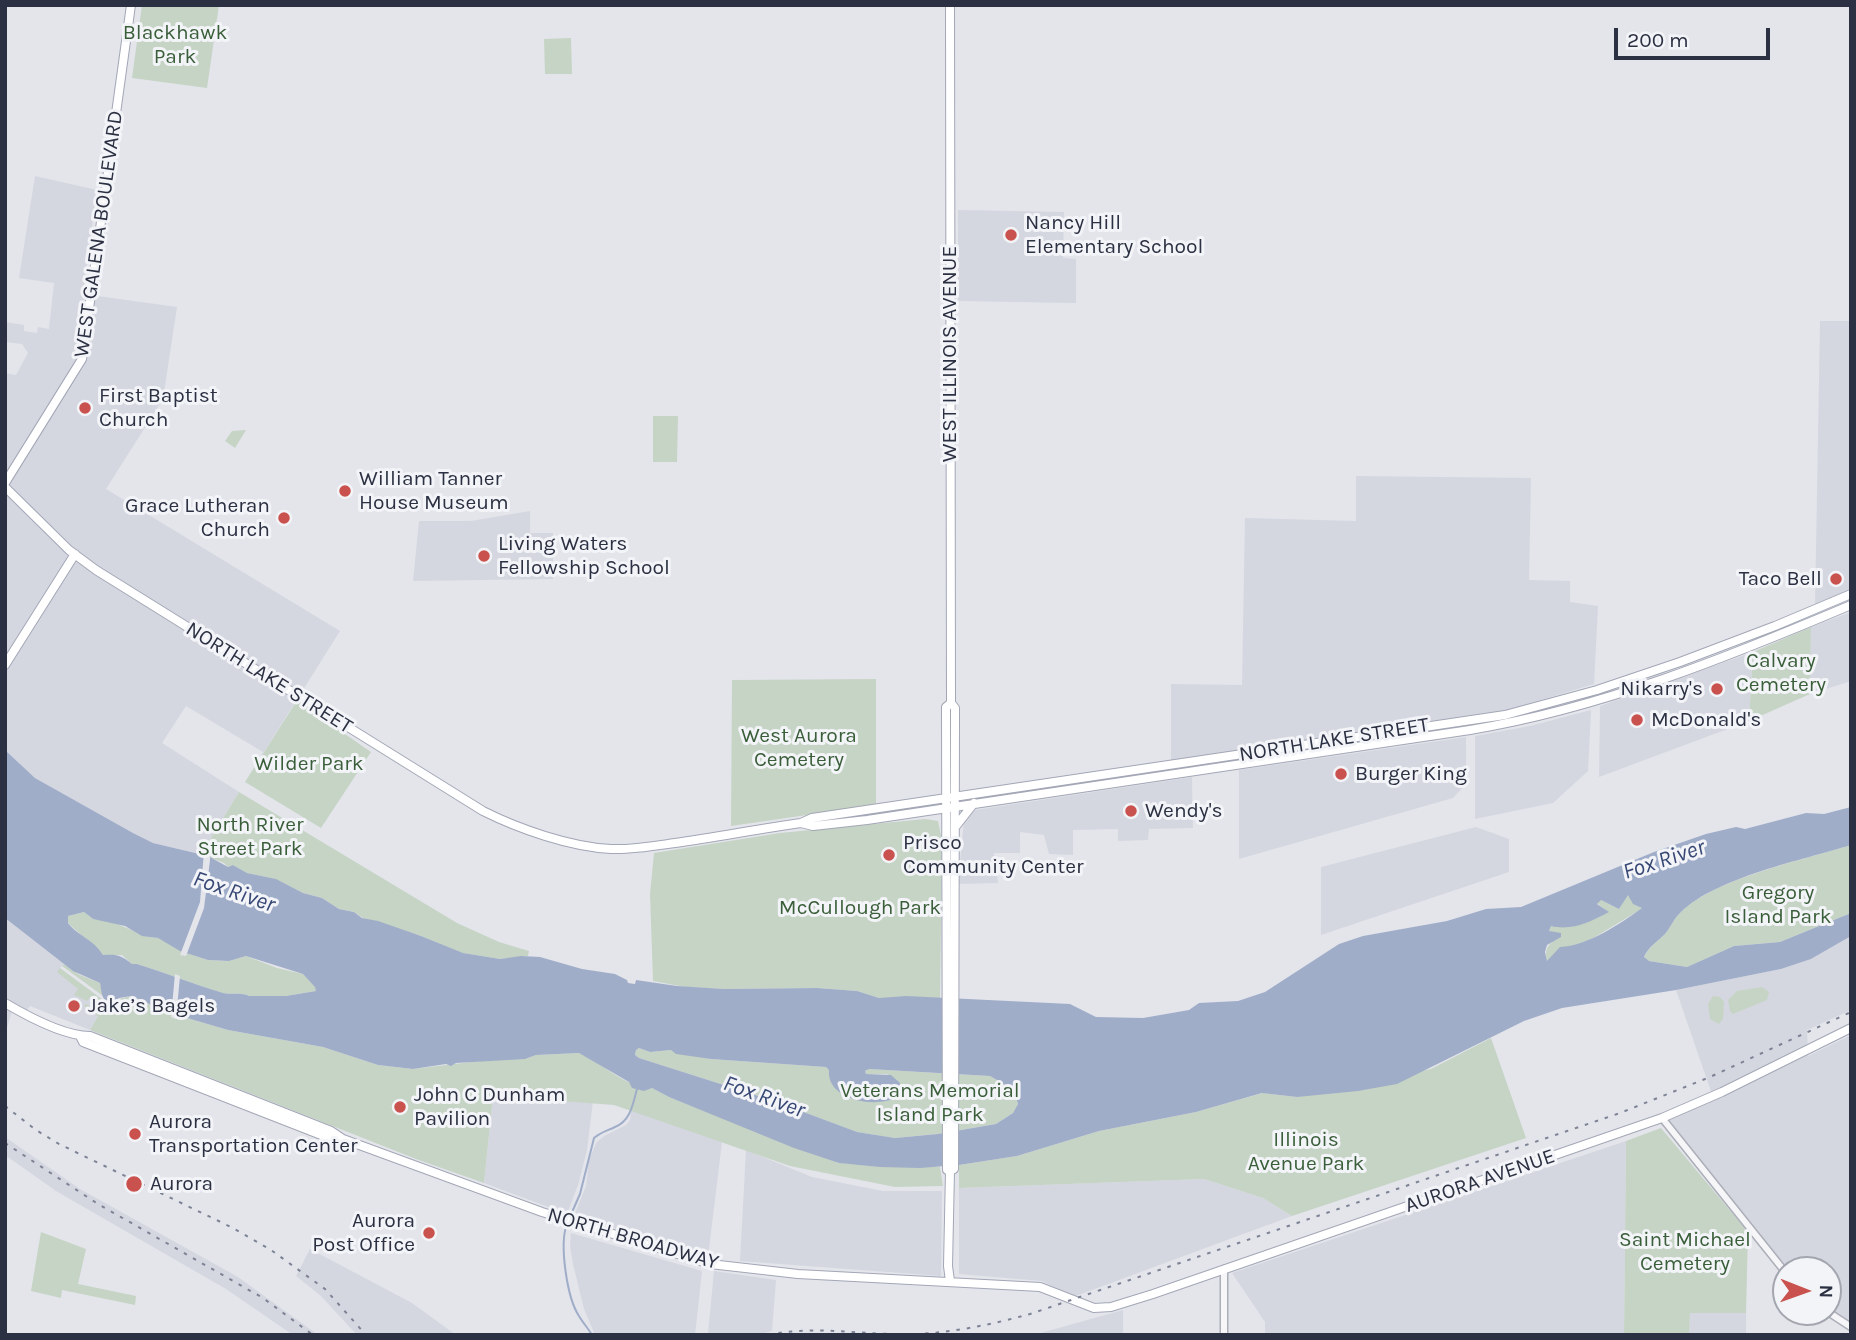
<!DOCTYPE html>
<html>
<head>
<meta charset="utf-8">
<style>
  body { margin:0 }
  #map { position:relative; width:1856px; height:1340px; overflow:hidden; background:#e3e5eb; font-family:Karla,sans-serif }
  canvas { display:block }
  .frame { position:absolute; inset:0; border:7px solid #2b3042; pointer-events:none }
  .north { position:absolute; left:1772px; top:1256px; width:70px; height:70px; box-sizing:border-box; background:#f3f4f8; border:2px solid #a3a6af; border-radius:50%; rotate:91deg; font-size:19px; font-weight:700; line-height:28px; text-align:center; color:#2b3042 }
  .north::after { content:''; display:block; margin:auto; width:24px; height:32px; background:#c9524e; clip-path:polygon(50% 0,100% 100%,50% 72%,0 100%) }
  .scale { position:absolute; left:1614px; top:28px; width:156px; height:32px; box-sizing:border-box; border:4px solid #2b3042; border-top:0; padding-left:9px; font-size:21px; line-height:24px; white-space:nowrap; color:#2b3042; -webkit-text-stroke:5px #f3f4f8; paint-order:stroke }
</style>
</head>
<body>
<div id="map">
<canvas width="1856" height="1340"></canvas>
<div class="frame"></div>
<div class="north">N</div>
<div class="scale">200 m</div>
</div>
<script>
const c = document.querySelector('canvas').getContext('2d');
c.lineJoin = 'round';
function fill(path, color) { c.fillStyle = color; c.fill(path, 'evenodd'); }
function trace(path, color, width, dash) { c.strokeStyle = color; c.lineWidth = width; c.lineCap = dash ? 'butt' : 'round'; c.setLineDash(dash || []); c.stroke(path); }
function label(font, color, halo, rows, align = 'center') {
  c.font = font + ' Karla,sans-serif'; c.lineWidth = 6; c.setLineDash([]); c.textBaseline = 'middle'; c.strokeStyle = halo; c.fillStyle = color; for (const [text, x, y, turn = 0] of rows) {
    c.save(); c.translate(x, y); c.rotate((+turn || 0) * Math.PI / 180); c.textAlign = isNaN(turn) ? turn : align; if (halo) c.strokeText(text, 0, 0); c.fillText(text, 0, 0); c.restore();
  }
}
fill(new Path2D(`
  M35,176l62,14 -14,104 94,13 -14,92 -57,90 234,142 -95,151 18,-30 -77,-46 -24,37 77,49 -38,62 -48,-11 -20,-10 -98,-55 -30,-28v-377l11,2 12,-22 -6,-9 -17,-2v-20l19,3v6l13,2 1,-6 11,2 5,-46 -35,-5z
  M958,210l106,2 -1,46 13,1v44l-118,-2z
  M1820,321h31v269l-36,16z
  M1356,476l175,2 -2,102 41,1v21l28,4 -4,78 -102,31 -321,49v-80l71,1 3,-167 111,3z
  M530,511v22h23v46l-140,2 6,-60h52z
  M1851,612v69l-41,13 1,-67z
  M1753,652l-4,69 -150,56 1,-71z
  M1591,710l-3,61 -35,32 -78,16v-83l55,-10z
  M1466,737v47l-13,14 -214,61v-89z
  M1192,777l1,51 -44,1 -1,11 -30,1v-12l-45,1v25l-24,-1 -5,-19 -24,-3v21h-26l4,30 -40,1 6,-64 11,-10z
  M1476,827l33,12v33l-188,63v-68z
  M5,918l59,46 -4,4 3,4 43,30 -16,28 -60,-24 -5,7 -12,-5 -8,26z
  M1851,936v74l-44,20 1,26 43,-21v287l-23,-14v-38h-41l-122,-149 49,-21 -38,-110 105,-21 30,-10z
  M493,1096l100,5 -6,49 -9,35 -11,29 -83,-31z
  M631,1110l91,32 -14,115 -134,-41 12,-30 3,-26 7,-17 8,-7 22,-11 4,-5z
  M5,1137l75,52 158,88 80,58h-25l-67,-46 -170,-98 -51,-36z
  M1626,1141l-2,194h-359v-13l-33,-49z
  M746,1150l66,27 71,14h59l-1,85 -201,-15z
  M1204,1179l59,19 29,18 -219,81 -31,-16 -83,-7v-86z
  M571,1233l131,38 -7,64h-100l-11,-26 -11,-45 -3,-18z
  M310,1249l102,54 44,32h-99l-36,-39 -25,-20z
  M714,1271l62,9 -4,51 -15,4 -49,-1z
  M1123,1310v25h-86v-1z
  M1690,1312l56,1v22h-57z`), '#d5d7e0');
fill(new Path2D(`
  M142,5h77l-12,83 -75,-10z
  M571,38l1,36h-27l-1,-35z
  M653,416h25l-1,46h-24z
  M246,430l-11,18 -10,-7 7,-10z
  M1811,627l-1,67 -61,27 4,-69z
  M876,679v126l-145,21 1,-146z
  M296,702l4,1 71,49 -50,76 -76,-46z
  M1282,752l-54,12 -90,12 48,-10z
  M239,792l218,131 42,19 30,9 -1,5 -28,3 -38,-6 -41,-17 -58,-18 -9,-6 -15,-3 -17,-11 -19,-5 -28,-14 -28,-6 -14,-8 -5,2 -4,-4 -23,-9z
  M925,819l13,2 4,19 -2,159 -61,-1 -22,-7 -40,-3 -93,1 -39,-2 -32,-6 -3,-87 4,-41 126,-20z
  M1851,845v68l-71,29 -46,4 -47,21 -38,-6 -5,-3c5,-12 13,-16 21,-24 6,-7 9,-16 16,-22 35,-34 122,-52 170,-67z
  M1628,894l15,14 -53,32 -43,22c-2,-12 -1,-16 9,-23l-7,-8 2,-5c25,-1 36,-2 57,-14l-11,-9 4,-3 18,9z
  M84,912l9,7 17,2 36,15 12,2 32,16 18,6 21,1 17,-5 31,12 26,6 13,13v4l-30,5h-37c-7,-4 -17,-1 -27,-3 -29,-9 -56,-20 -85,-29h-5l-10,-9h-19c-5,-7 -34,-29 -35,-33 -1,-2 0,-4 0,-6z
  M64,964l16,11 20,8 3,13 -41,-30z
  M60,968l46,34 25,-6 39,17 58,17 95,17 55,18 35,4 83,-10h29l11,-4 43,-2 7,2c15,10 50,37 66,33l17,9 170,66 101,4 3,19 -48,1 -105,-21 -176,-61 -121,-9 -9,87 -68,-24 -326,-129 8,-14 -14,-10 2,-2 11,6 4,-7 -10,-7 -4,5 -13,-6 4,-6 -21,-17z
  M1762,987l7,5 -2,8 -34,14 -3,-3 -2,-11 9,-9z
  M1713,996l7,1 4,5 -1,17 -4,5 -9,-5 -2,-15z
  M1491,1038l35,100 -234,78 -29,-18 -59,-19 -245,9v-23l58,-9 82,-25 97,-19 67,-19 34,4 134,-28z
  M639,1048l11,4 21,-2 40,9 115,8 3,3 65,8 -7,-4h-21l-1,-3 4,-2 121,7c14,8 25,13 28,28l-5,9 -17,11 -58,10 -43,4 -39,-6 -82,-31 -135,-43 -4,-3 1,-5z
  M1661,1128l87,104 -2,81h-56l-1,22h-65l2,-194z
  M41,1232l45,17 -8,35 58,12 -1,9 -73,-15 -1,8 -30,-7z`), '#c6d4c5');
fill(new Path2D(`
  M5,750l30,28 98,55 20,10 55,13 20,11 5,-2 14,8 29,6 27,14 19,5 17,11 15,3 8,6 16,3 43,15 42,17 37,6 21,-3 19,1 42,12 33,5 12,6 1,3 7,1 1,-4 41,6 47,3 93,-1 40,3 22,7 27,-2 164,8 26,13 47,1 46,-8 10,-7 39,-2 27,-9 74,-48 24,-8 84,-15 39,-12 35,-2 133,-55 52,-18 30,-7 9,2 61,-16 18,1 27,-7v38c-48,15 -134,32 -170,67 -7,6 -10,15 -16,22 -8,8 -16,12 -21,23l5,4 38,6 47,-21 46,-4 71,-29v23l-40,23 -30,10 -105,21 -114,18 -38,13 -127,63 -39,7 -61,6 -35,-4 -66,19 -97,19 -82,25 -58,9 -39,3 -40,-1 -41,-4 -45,-15 -125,-51 -17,-9 -8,3 -12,-3 -3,-6 -50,-29 -43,2 -11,4 -69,4 -5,3 -5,-2 -33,5 -35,-4 -55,-18 -95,-17 -58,-17 -39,-17 -12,2 -7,5c-11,-2 -10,-10 -12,-20l-27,-12 -68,-53zM1628,895l5,9 9,4c-22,16 -55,38 -82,39l-13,14 -2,-9 2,-7 14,-8v-4l-12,-2 2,-5c21,5 39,-4 58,-14l-12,-8 4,-4 18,9zM84,912l9,7 32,7 17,10 16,2 22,13 28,9 21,1 17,-5 57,18 12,13 1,4 -30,5h-37c-7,-4 -17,-1 -26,-3 -30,-9 -57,-20 -86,-29h-5c-11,-9 -15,-10 -29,-9 -10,-16 -25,-19 -35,-32v-7zM639,1048l11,4 21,-2 5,4 35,5 115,8 3,3c-3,30 47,39 68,27l3,-14 -9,-8 -25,-1 -1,-3 4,-2 121,7c14,8 25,13 28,28l-5,9 -17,11 -58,10 -43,4 -38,-6 -83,-31 -135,-43 -4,-3 1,-5z`), '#a0adc9');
fill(new Path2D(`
  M204,851l6,2v7l-6,48 -18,48 -6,-1 20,-53z
  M175,974l5,2 -4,43 -5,-2z`), '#e3e5eb');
trace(new Path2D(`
  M569,1219l11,-25 14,-56c7,-6 13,-7 21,-11 16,-6 18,-24 22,-38
  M567,1224c-8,20 0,74 12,92 4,7 9,12 13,19`), '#a0adc9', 2);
const minor = new Path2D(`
  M1662,1118l124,155
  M1224,1269v66
  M1828,1312l23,15`);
const major = new Path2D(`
  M950,5l1,698 4,5v13l-1,448 -4,2 -2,95 2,15
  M5,483l77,-124 49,-354
  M5,487l64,63 27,20 387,241c36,18 87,36 128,38 21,1 43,-3 64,-6 42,-6 84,-14 126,-20l11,-5 693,-103 92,-25 83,-28 95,-36 76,-32
  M5,665l70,-111
  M801,823l12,3 54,-6 603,-90c132,-22 258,-73 381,-125
  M956,826l18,-23
  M5,1003c22,13 59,33 85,33l241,95 12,8 199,73 168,52 88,10 242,13 54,21 17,-1 42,-13 509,-176 60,-26 129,-64
  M80,1036l3,6 246,96 13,1
  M950,1171l-3,-1 -1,-463 5,-4`);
trace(minor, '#acafb8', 9);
trace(major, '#a3a7b6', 10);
trace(minor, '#f6f6f9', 6);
trace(major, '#fff', 8);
trace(new Path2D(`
  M5,1106l31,24 23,14 172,83 40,23 54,39 41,46
  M5,1143l93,61 165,94 50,37
  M768,1335c42,-9 81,-2 124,-1 46,2 94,-8 138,-20l590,-201 90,-36 141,-65`), '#7d8294', 2, [3.5, 7]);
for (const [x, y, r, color] of [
  [1011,235,7,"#c9524e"],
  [85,408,7,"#c9524e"],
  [345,491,7,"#c9524e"],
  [284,518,7,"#c9524e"],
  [484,556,7,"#c9524e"],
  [1836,579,7,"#c9524e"],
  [1717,689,7,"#c9524e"],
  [1637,720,7,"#c9524e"],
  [1341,774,7,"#c9524e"],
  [1131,811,7,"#c9524e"],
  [889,855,7,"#c9524e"],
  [74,1006,7,"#c9524e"],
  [400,1107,7,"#c9524e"],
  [135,1134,7,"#c9524e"],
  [134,1184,9,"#c9524e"],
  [429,1233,7,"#c9524e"]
]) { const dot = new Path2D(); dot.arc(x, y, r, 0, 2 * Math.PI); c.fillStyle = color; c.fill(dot); trace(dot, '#f3f4f8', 2.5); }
label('21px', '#3a5e39', '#f3f4f8', [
  ["Blackhawk",175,33],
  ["Park",175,57],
  ["Calvary",1781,661],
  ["Cemetery",1781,685],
  ["West Aurora",799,736],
  ["Cemetery",799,760],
  ["Wilder Park",309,764],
  ["North River",250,825],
  ["Street Park",250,849],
  ["Gregory",1778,893],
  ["Island Park",1778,917],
  ["McCullough Park",860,908],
  ["Veterans Memorial",930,1091],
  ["Island Park",930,1115],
  ["Illinois",1306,1140],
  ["Avenue Park",1306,1164],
  ["Saint Michael",1685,1240],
  ["Cemetery",1685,1264]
]);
label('21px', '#2b3042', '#f3f4f8', [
  ["Nancy Hill",1025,223],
  ["Elementary School",1025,247],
  ["First Baptist",99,396],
  ["Church",99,420],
  ["William Tanner",359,479],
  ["House Museum",359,503],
  ["Grace Lutheran",270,506,"right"],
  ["Church",270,530,"right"],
  ["Living Waters",498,544],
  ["Fellowship School",498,568],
  ["Taco Bell",1822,579,"right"],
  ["Nikarry's",1703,689,"right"],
  ["McDonald's",1651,720],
  ["Burger King",1355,774],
  ["Wendy's",1145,811],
  ["Prisco",903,843],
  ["Community Center",903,867],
  ["Jake’s Bagels",88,1006],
  ["John C Dunham",414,1095],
  ["Pavilion",414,1119],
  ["Aurora",149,1122],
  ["Transportation Center",149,1146],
  ["Aurora",150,1184],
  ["Aurora",415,1221,"right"],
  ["Post Office",415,1245,"right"]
], 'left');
label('21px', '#2b3042', '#f3f4f8', [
  ["WEST GALENA BOULEVARD",99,234,-82],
  ["WEST ILLINOIS AVENUE",950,354,-90],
  ["NORTH LAKE STREET",269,678,32],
  ["NORTH LAKE STREET",1334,740,-9],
  ["AURORA AVENUE",1480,1181,-19],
  ["NORTH BROADWAY",633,1239,16]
]);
label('italic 23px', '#374875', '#f3f4f8', [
  ["Fox River",1664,860,-18],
  ["Fox River",234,892,19],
  ["Fox River",764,1097,20]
]);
</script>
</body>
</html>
